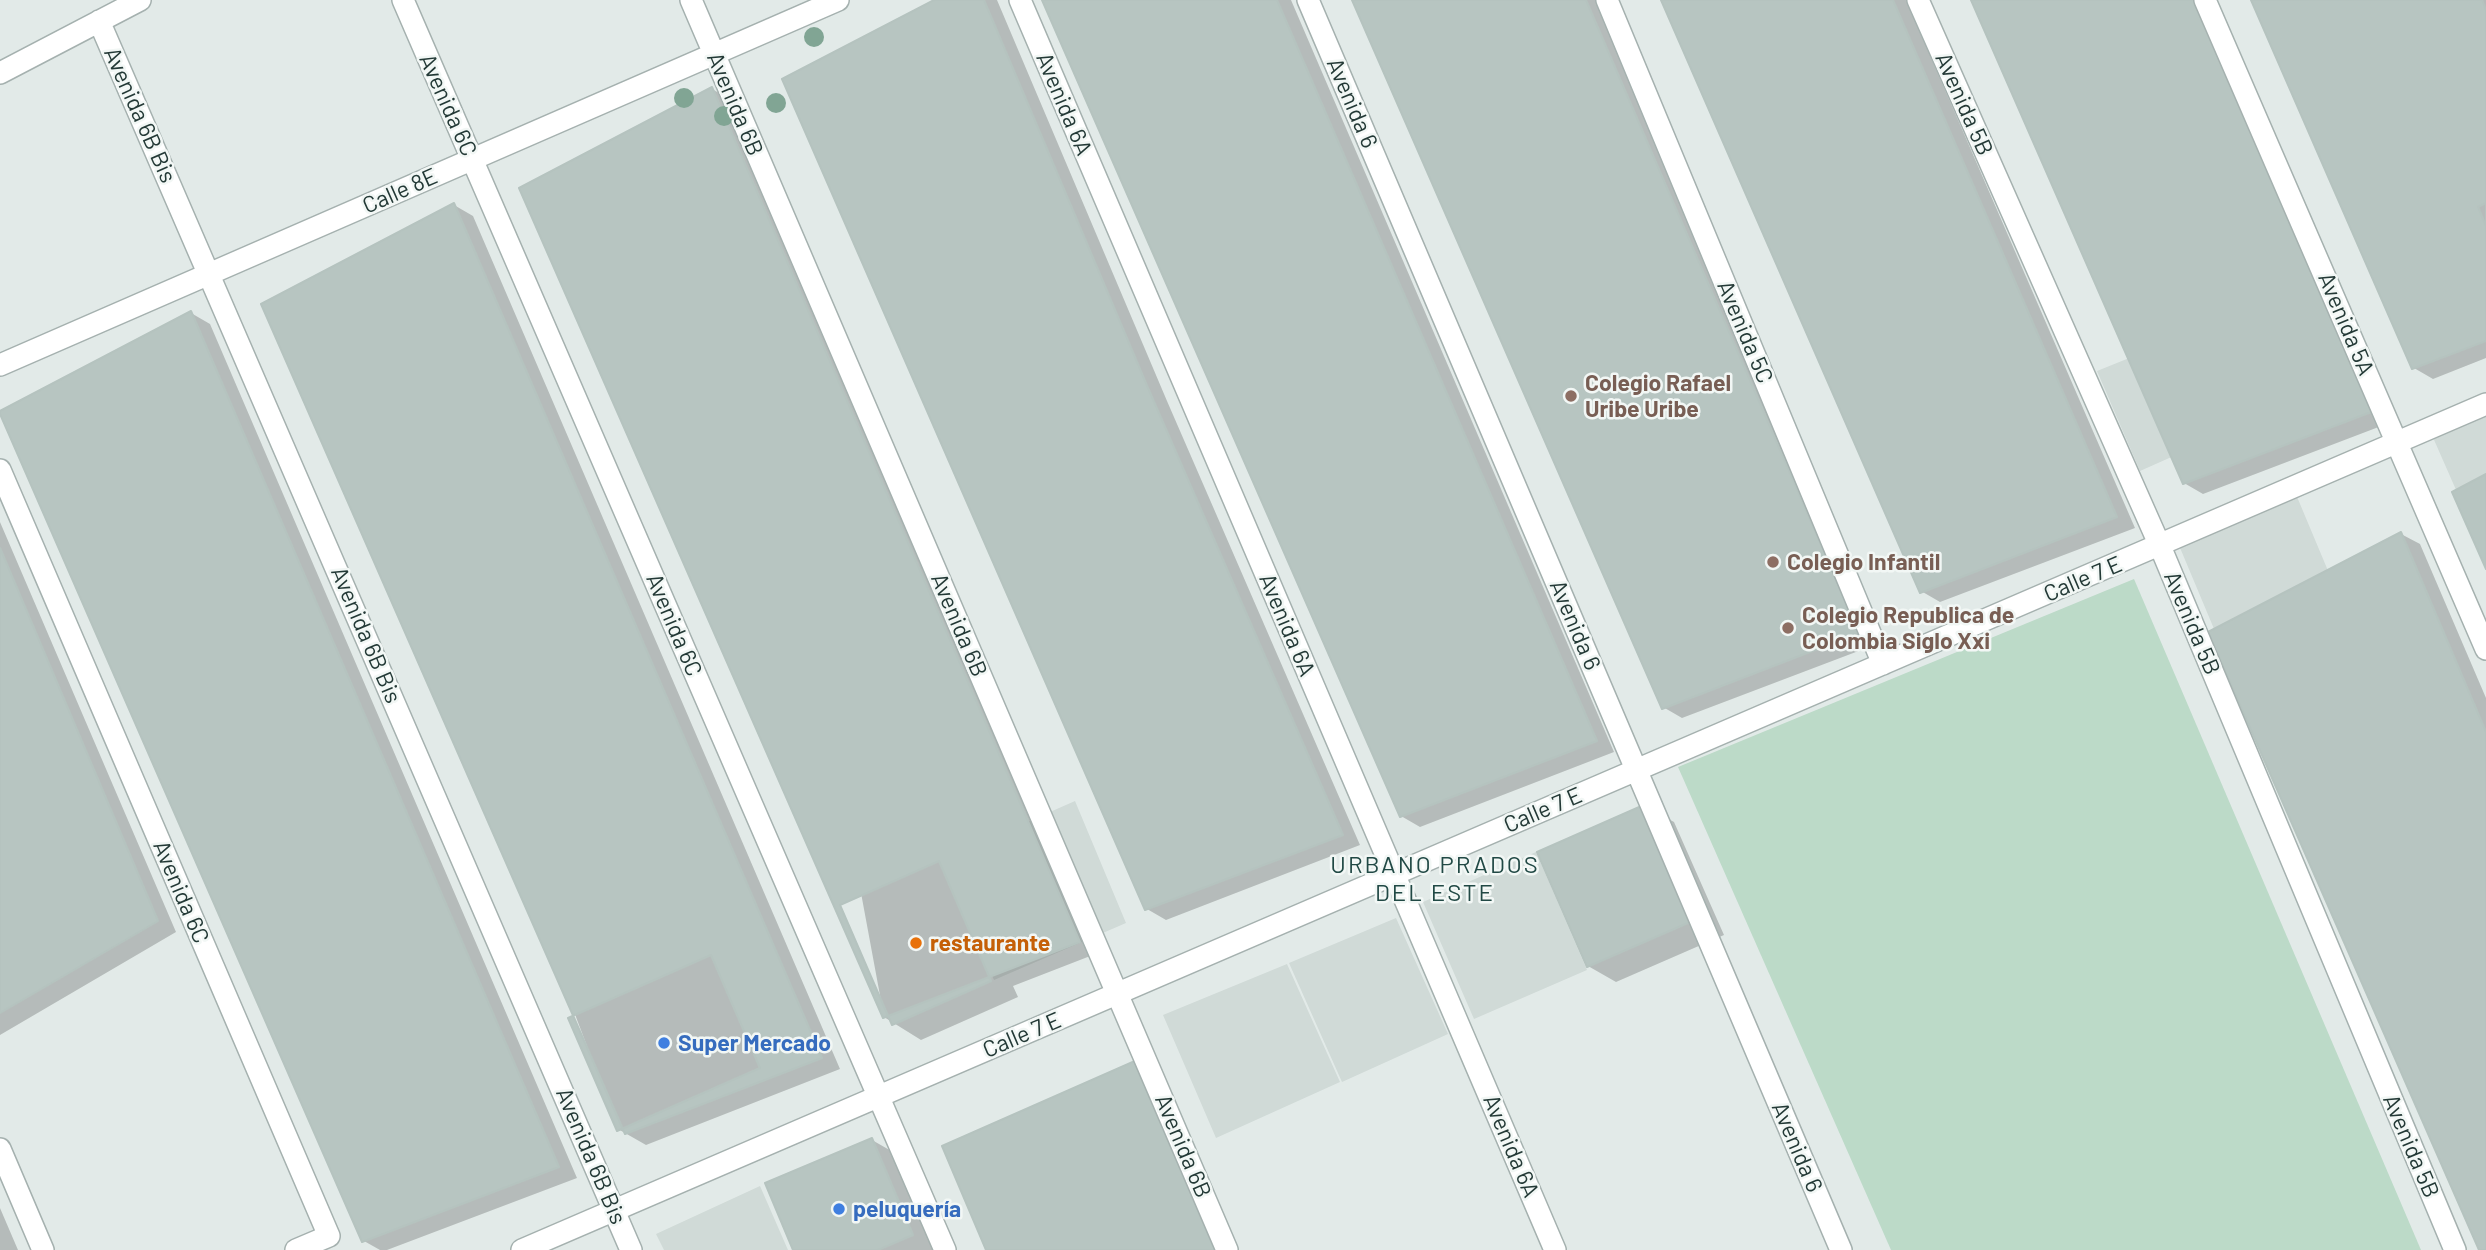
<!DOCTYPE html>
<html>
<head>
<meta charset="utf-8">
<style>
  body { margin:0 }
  canvas { display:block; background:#e2eae8 }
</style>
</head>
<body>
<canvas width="2486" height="1250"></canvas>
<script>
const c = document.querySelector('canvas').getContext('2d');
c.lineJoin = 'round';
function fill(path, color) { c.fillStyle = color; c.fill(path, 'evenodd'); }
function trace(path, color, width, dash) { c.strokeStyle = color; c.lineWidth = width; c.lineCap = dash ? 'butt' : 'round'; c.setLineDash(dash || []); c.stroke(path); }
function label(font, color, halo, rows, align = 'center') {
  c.font = font + ' Barlow,sans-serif'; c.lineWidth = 5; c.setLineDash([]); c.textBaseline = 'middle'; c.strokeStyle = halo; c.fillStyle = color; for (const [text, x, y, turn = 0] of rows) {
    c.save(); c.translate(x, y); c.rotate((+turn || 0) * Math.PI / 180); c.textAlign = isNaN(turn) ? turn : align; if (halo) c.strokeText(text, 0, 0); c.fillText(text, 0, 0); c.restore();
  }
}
fill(new Path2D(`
  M2310,285l37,94 -207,92 -43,-100z
  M2486,409v149l-55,-125z
  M2295,492l57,136 -117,51 -57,-136z
  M1075,801l51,122 -132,57 -53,-120z
  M1536,852l51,118 -113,49 -51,-117z
  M1396,918l52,116 -106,48 -53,-119z
  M1287,964l53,118 -124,56 -53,-123z
  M760,1186l28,64h-124l-8,-16z`), '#d0dad7');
fill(new Path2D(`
  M2134,579l287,671h-530l-213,-483z`), '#bcdac8');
fill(new Path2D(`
  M938,0h59l170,401 193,444 -194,75 -19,-11z
  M1043,0h248l323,752 -194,75 -19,-11z
  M1354,0h245l278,644 -195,74 -19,-11z
  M1663,0h243l229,528 -195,74 -19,-11z
  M1973,0h244l180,420 -194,74 -19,-11z
  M2253,0h233v358l-53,21 -19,-11z
  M712,89l19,11 367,853 -85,33 5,11 -97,43 -37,-23z
  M454,205l19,11 367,853 -194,76 -28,-16 -42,-112z
  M191,313l19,11 367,854 -190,72h-7l-16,-9z
  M0,522l176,410 -176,103z
  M2401,534l19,10 66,154v552h-5z
  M1646,806l28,16 50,113 -108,47 -28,-16z
  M1143,1059l19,11 71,180h-245z
  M872,1140l28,16 39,94h-144z
  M0,1208l18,42h-18z`), '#0003');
const building = new Path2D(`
  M934,0h50l164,388 195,447 -198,75 -363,-831z
  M1042,0h235l320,741 -197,76z
  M1352,0h234l273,633 -197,76z
  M1661,0h232l224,517 -197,76z
  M1971,0h230l178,409 -196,75z
  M2251,0h231l4,10v331l-74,28z
  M712,87l368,855 -197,76 -364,-830z
  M454,203l368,855 -197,76 -364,-830z
  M2486,203v23l-8,-19z
  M191,311l368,856 -197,75 -362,-828v-3z
  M2486,474v95l-34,-77z
  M2401,532l85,200v518h-7l-271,-618z
  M0,548l158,373 -158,92z
  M1646,804l51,115 -110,48 -50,-115z
  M939,861l52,120 -99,44 -52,-120z
  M711,955l49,113 -143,63 -49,-113z
  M1144,1057l75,193h-233l-44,-104z
  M872,1138l41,97 -35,15h-85l-28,-67z`);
fill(building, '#b7c5c1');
trace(building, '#b5c3bf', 2);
const street = new Path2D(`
  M403,0l542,1250
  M691,0l536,1250
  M1020,0l535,1250
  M1308,0l533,1250
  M1607,0l276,664
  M1918,0l242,546 295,704
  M2205,0l281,649
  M99,21l532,1229
  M0,73l140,-73
  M0,365l838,-365
  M0,470l329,766 -33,14
  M0,1149l43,101
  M522,1250l1964,-846`);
trace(street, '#a5b1af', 24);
trace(street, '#fff', 21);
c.fillStyle = '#81a594';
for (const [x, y] of [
  [814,37],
  [684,98],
  [776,103],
  [724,116]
]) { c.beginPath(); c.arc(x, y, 10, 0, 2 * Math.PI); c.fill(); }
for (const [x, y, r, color] of [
  [1571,396,7,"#8d6e63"],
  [1773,562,7,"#8d6e63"],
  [1788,628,7,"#8d6e63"],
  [916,943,7,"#e8710a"],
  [664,1043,7,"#3f7fe0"],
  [839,1209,7,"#3f7fe0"]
]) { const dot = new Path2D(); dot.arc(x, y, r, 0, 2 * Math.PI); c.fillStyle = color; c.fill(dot); trace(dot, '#f2f7f5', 2.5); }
label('23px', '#233936', '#f2f7f5', [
  ["Avenida 6",1352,103,67],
  ["Avenida 6B",735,104,67],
  ["Avenida 6A",1064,104,67],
  ["Avenida 5B",1964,104,66],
  ["Avenida 6C",448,105,66],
  ["Avenida 6B Bis",140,115,66],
  ["Calle 8E",400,191,-24],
  ["Avenida 5A",2346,324,67],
  ["Avenida 5C",1745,332,67],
  ["Calle 7 E",2083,579,-23],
  ["Avenida 5B",2192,623,67],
  ["Avenida 6C",674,625,67],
  ["Avenida 6B",959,625,67],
  ["Avenida 6A",1287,625,67],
  ["Avenida 6",1575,625,67],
  ["Avenida 6B Bis",366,635,67],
  ["Calle 7 E",1543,810,-23],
  ["Avenida 6C",181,892,67],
  ["Calle 7 E",1022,1035,-23],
  ["Avenida 6B",1183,1146,67],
  ["Avenida 6A",1511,1146,67],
  ["Avenida 5B",2411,1146,67],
  ["Avenida 6",1797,1147,67],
  ["Avenida 6B Bis",591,1156,67]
]);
label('bold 23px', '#785e54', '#f2f7f5', [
  ["Colegio Rafael",1585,383],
  ["Uribe Uribe",1585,409],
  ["Colegio Infantil",1787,562],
  ["Colegio Republica de",1802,615],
  ["Colombia Siglo Xxi",1802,641]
], 'left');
label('bold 23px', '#c56008', '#f2f7f5', [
  ["restaurante",930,943]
], 'left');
label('bold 23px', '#366cbe', '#f2f7f5', [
  ["Super Mercado",678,1043],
  ["peluquería",853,1209]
], 'left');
c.letterSpacing = '2px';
label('24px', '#214945', '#f2f7f5', [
  ["URBANO PRADOS",1435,865],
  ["DEL ESTE",1435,893]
]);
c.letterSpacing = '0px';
</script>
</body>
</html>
